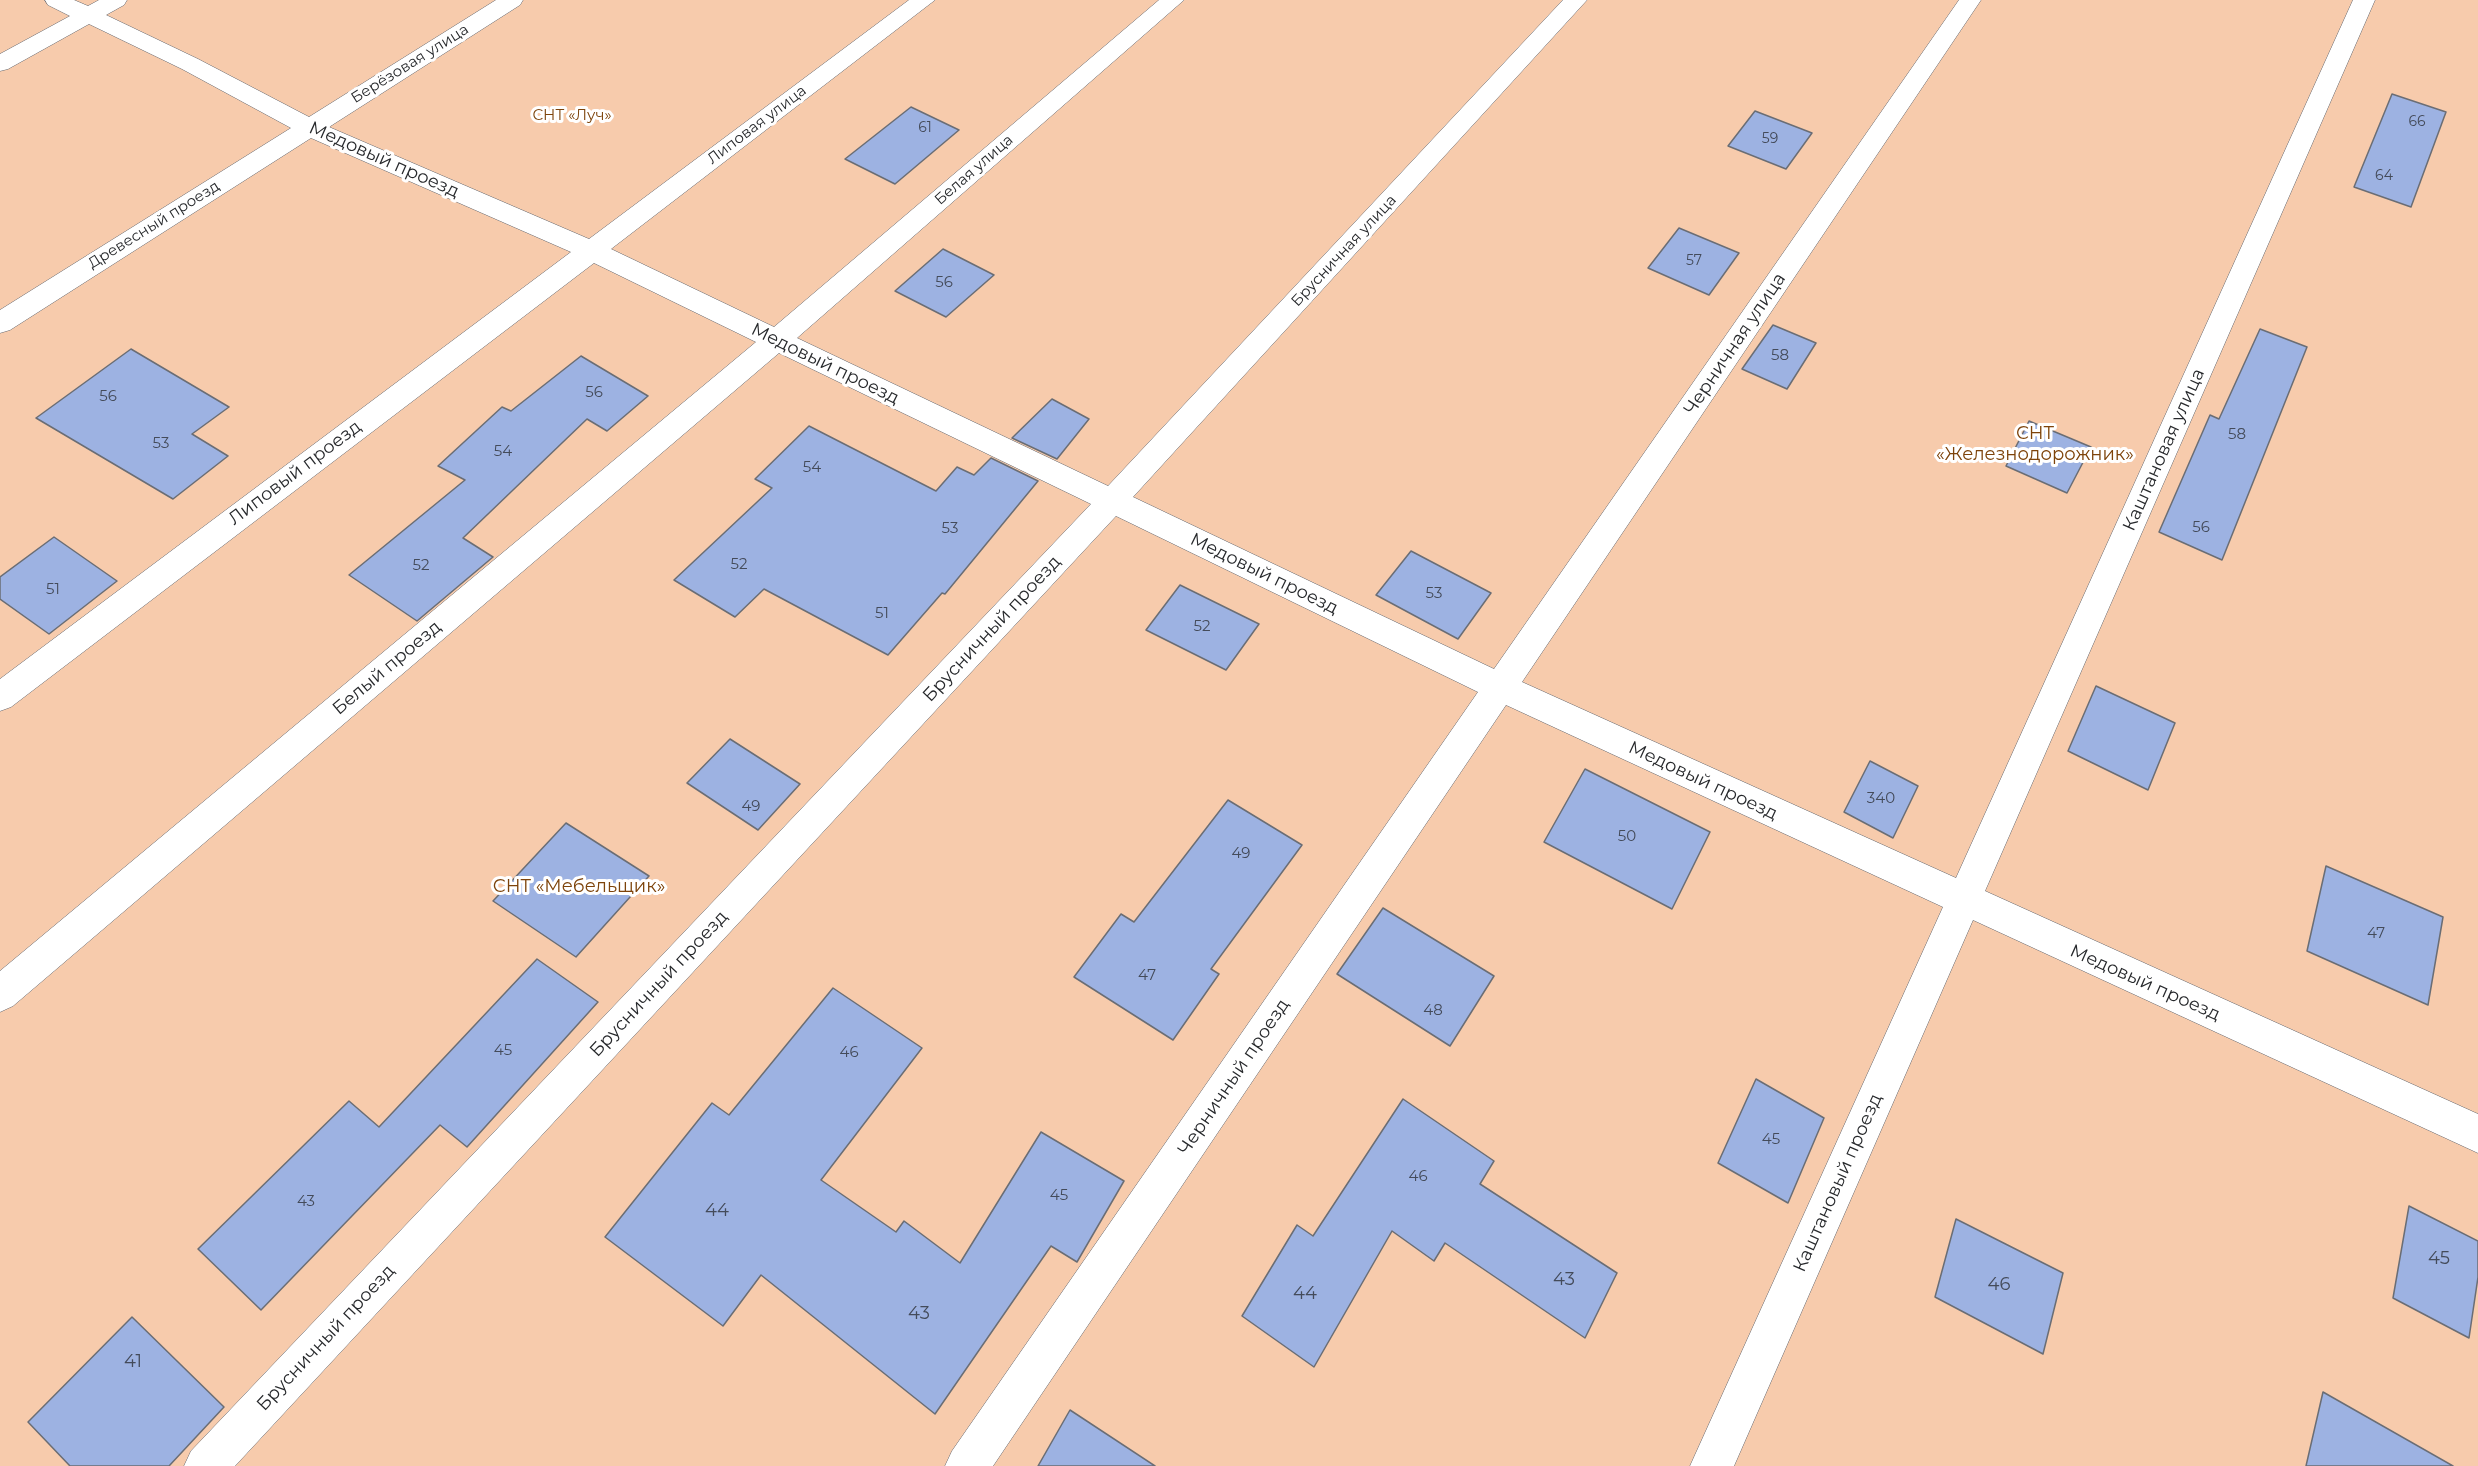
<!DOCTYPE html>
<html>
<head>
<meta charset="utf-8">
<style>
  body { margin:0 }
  canvas { display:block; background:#ebeff6 }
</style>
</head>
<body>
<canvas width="2478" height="1466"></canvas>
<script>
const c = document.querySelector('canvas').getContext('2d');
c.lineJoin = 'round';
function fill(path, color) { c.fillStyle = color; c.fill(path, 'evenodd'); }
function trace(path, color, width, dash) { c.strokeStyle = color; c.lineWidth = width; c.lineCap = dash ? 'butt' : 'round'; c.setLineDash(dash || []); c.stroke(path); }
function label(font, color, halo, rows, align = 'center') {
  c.font = font + ' Montserrat,sans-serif'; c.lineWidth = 6; c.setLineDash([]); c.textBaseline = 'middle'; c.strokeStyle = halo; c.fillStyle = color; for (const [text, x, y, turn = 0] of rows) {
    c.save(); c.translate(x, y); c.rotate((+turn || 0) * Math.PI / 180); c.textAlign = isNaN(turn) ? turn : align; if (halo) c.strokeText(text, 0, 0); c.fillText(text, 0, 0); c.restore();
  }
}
fill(new Path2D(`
  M0,0h2478v1466h-2478z`), '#f7cbac');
const building = new Path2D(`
  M2392,94l54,18 -35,95 -57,-20z
  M911,107l48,23 -64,54 -50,-25z
  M1755,111l57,22 -26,36 -58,-23z
  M1679,228l60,25 -30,42 -61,-27z
  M943,249l51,26 -48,42 -51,-26z
  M1773,325l43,18 -29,46 -45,-20z
  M2260,329l47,18 -85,213 -63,-28 51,-117 9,4z
  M131,349l98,58 -37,27 36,22 -55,43 -137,-81z
  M581,356l67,40 -41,35 -20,-12 -124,119 30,19 -76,64 -68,-46 116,-95 -27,-14 64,-59 9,4z
  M1052,399l37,20 -32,40 -45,-21z
  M2029,421l62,26 -24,46 -61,-27z
  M809,426l127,65 21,-24 17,8 17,-17 47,23 -93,113 -3,-1 -54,62 -124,-66 -29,28 -61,-37 98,-92 -17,-9z
  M54,537l63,44 -68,53 -49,-35v-22z
  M1411,551l80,42 -33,46 -82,-44z
  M1180,585l79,39 -33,46 -80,-40z
  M2096,686l79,37 -27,67 -80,-39z
  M730,739l70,45 -42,46 -71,-47z
  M1870,761l48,25 -25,52 -49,-26z
  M1585,769l125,63 -38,77 -128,-67z
  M1228,800l74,45 -91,124 8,5 -46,66 -99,-63 47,-63 13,8z
  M566,823l83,53 -73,81 -83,-56z
  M2326,866l117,51 -15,88 -121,-54z
  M1383,908l111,68 -44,70 -113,-72z
  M537,959l61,43 -131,145 -27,-22 -179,185 -63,-61 151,-148 30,26z
  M833,988l89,60 -101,132 75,52 8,-11 56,42 81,-131 83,49 -47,81 -26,-16 -116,168 -174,-139 -38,51 -118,-89 107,-134 17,12z
  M1756,1079l68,39 -36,85 -70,-40z
  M1403,1099l91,62 -14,23 137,89 -32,65 -140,-95 -11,18 -42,-30 -78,136 -72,-51 55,-91 16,11z
  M2409,1206l69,35v36l-9,61 -76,-40z
  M1956,1219l107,54 -20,81 -108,-57z
  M132,1317l92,90 -55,59h-99l-42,-44z
  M2323,1392l130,74h-147z
  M1070,1410l85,56h-117z`);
fill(building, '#9db2e2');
trace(building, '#6a6d74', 1.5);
const minor = new Path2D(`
  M45,0h29l14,6 11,-6h28l-3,5 -18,10 92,44 111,58 187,-117h27l-3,5 -191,122 260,112 320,-239h26l-324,249 163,78 385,-327h25l-387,338 311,148 455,-486h24l-454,497 361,172 465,-669h22l-459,682 434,196 397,-878h22l-390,891 493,223v39l-505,-233 -239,546h-44l253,-559 -437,-202 -513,761h-48l7,-15 526,-759 -362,-176 -881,950h-51l7,-15 900,-947 -312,-151 -766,653 -13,6v-41l756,-629 -162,-79 -583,444 -11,4v-32l571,-427 -260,-114 -301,192 -10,3v-23l291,-182 -109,-59 -93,-45 -81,45 -8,2v-17l70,-38 -22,-11z`);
trace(minor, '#64676e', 1);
fill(minor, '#fff');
label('14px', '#444b5a', null, [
  ["66",2417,122],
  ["61",925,128],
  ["59",1770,139],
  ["64",2384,176],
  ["57",1694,261]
]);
label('15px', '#27292c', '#fff', [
  ["Берёзовая улица",410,64,-32],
  ["Липовая улица",757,125,-37],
  ["Белая улица",974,170,-41],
  ["Древесный проезд",154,225,-32],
  ["Брусничная улица",1344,251,-47]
]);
label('15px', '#7d430a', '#fff', [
  ["СНТ «Луч»",572,116]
]);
label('15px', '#444b5a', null, [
  ["56",944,283],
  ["58",1780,356],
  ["56",594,393],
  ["56",108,397],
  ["58",2237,435],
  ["53",161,444],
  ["54",503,452],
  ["54",812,468],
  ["56",2201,528],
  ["53",950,529],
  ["52",739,565],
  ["52",421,566],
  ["51",53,590],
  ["53",1434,594],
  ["51",882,614],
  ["52",1202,627],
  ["340",1881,799],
  ["49",751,807],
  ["50",1627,837],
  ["49",1241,854],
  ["47",2376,934],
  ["47",1147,976],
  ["48",1433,1011],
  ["45",503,1051],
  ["46",849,1053],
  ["45",1771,1140],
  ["46",1418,1177],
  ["45",1059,1196],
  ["43",306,1202]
]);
label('18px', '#27292c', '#fff', [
  ["Медовый проезд",384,160,24],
  ["Черничная улица",1735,344,-56],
  ["Медовый проезд",825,364,26],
  ["Каштановая улица",2164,450,-66],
  ["Липовый проезд",295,473,-37],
  ["Медовый проезд",1264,574,26],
  ["Брусничный проезд",992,629,-47],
  ["Белый проезд",387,668,-40],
  ["Медовый проезд",1703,781,25],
  ["Медовый проезд",2145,983,24],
  ["Брусничный проезд",659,984,-47],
  ["Черничный проезд",1234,1077,-56],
  ["Каштановый проезд",1838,1183,-66],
  ["Брусничный проезд",326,1338,-47]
]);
label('18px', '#7d430a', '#fff', [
  ["СНТ",2035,434],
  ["«Железнодорожник»",2035,455],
  ["СНТ «Мебельщик»",579,887]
]);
label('18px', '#444b5a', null, [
  ["44",717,1211],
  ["45",2439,1259],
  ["43",1564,1280],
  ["46",1999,1285],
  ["44",1305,1294],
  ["43",919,1314],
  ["41",133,1362]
]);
</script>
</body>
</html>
